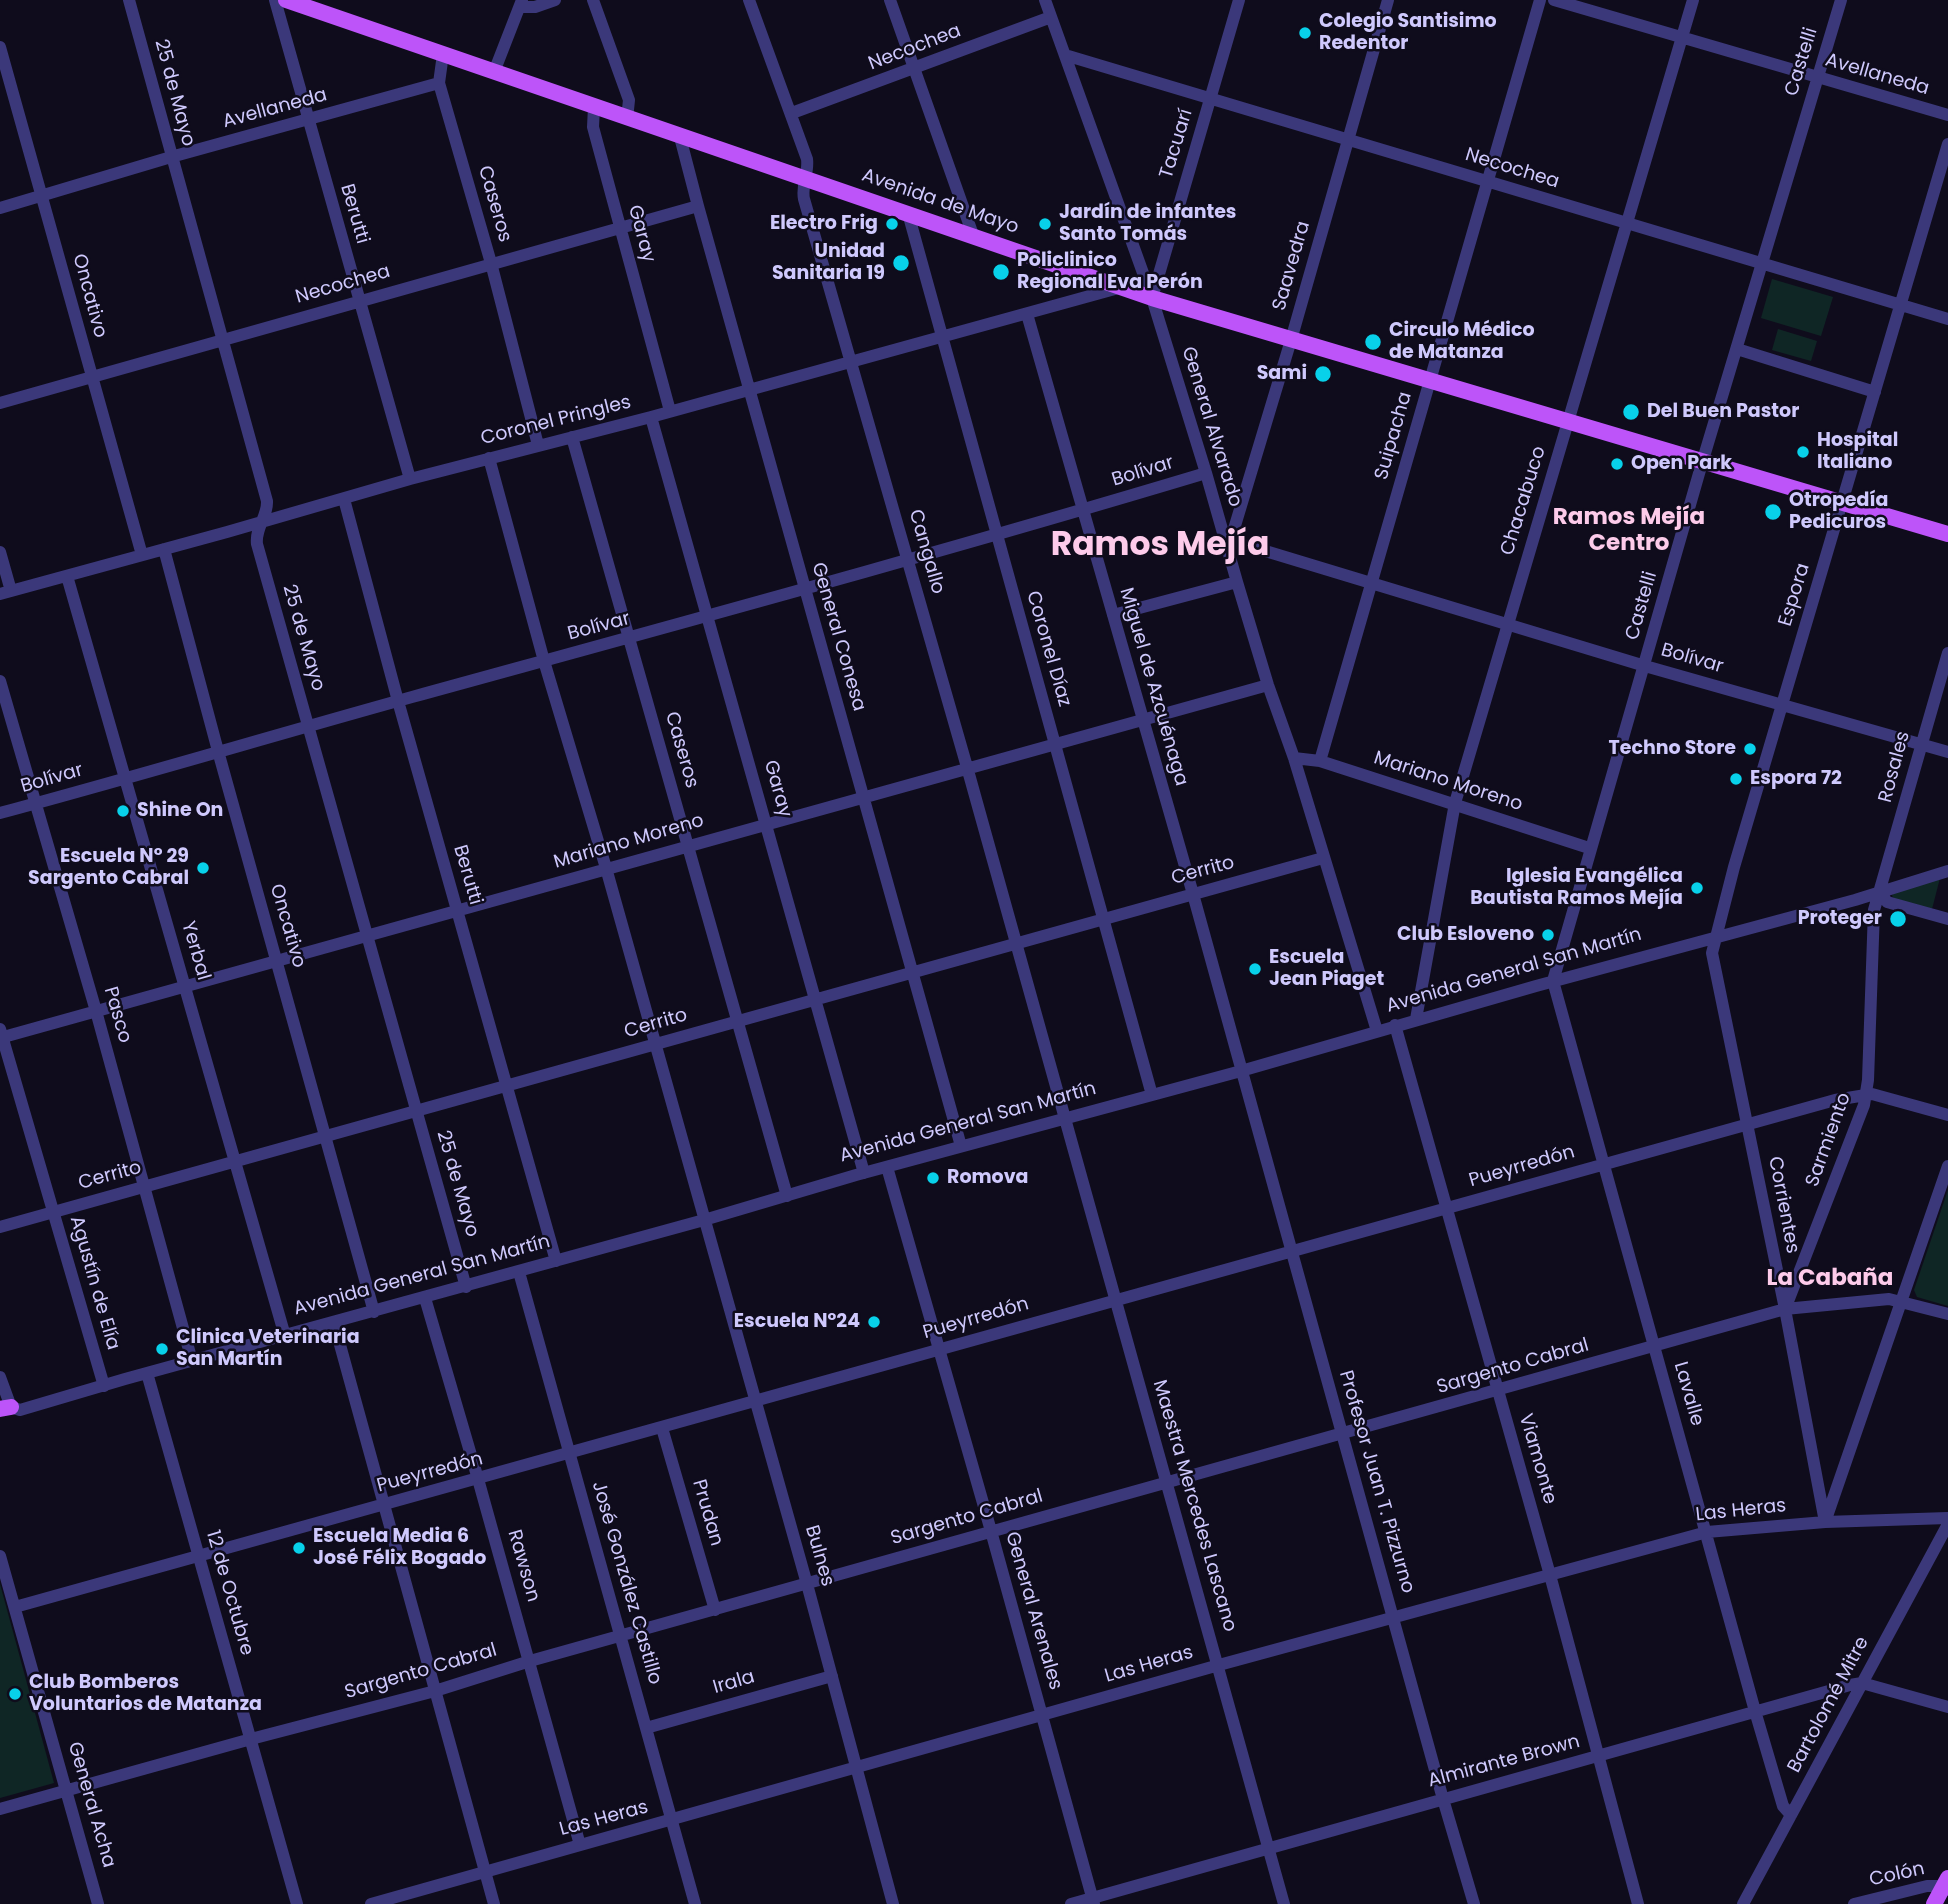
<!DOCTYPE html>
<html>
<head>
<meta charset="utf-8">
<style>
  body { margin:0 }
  canvas { display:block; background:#0f0c1c }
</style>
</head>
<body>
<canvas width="1948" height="1904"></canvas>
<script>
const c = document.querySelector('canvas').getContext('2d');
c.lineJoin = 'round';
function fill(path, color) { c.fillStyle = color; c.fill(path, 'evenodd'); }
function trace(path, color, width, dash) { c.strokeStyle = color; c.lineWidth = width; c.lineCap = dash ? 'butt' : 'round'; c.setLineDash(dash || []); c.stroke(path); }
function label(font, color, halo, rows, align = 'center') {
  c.font = font + ' Poppins,sans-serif'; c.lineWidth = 5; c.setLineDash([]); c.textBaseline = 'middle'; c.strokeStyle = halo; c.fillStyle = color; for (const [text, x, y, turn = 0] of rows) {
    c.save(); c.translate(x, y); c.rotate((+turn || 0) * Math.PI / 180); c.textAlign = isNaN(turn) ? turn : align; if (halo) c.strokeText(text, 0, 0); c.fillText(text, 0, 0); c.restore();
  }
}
fill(new Path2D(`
  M1772,279l61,18 -12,39 -60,-18z
  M1778,329l39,12 -6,20 -39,-11z
  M1940,878l-8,31 -37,-10 -3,-3 1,-4z
  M1948,1190v116l-31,-9 -3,-7z
  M0,1584l54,199 -54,15z`), '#0f2625');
trace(new Path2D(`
  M129,0l138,501c1,16 -12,26 -10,43l209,743
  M275,0l135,479
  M593,0l36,100 -2,19
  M749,0l58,159c2,14 -6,26 -3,40l163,568 317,1137
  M890,0l83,235
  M1045,0l107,298 54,175 31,109 31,103 26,73 83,273
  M1554,0l394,115
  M520,7h15l20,-7
  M0,47l142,508
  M443,54l-4,29 52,180 47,182
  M1065,55l883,264
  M494,72l28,-72
  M594,107l-1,20 77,284
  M792,113l259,-96
  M680,137l18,69 263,940
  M0,208l171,-51 268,-74
  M908,213l244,882
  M1152,298l87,-298
  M1027,314l166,580 250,905 31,105
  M1737,349l138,43
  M0,403l698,-197
  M651,417l213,756
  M572,437l215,759
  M489,458l55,203 62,207 201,716 86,320
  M344,499l54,202 158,560
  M1223,535l7,-1 4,-5 57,-189 97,-340
  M1226,544l13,-1 406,123 303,86
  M164,549l54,202 156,561
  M0,552l11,39
  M67,576l218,760
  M0,594l227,-62 183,-53 241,-62 471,-130
  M1113,615l124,-33
  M0,681l96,330 96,350
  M1294,758l26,3 269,87
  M1320,761l220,-761
  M0,813c138,-37 275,-78 412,-116 265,-73 531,-145 794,-224
  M1881,893l6,9 61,17
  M1416,1019l39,-216 238,-803
  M1395,1025l155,550 88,329
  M0,1029l104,357
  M0,1038l1268,-353
  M887,1167l104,364 103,373
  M0,1227l1323,-369
  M519,1272l176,632
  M425,1298l53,181 102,366
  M1785,1309l79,-204 4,-25 6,-170 74,-257
  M334,1323l160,581
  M147,1373l150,531
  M0,1377l11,30 9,3 105,-31 579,-159 152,-45 385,-104 295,-85 319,-86 93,-29
  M662,1428l53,182
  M1825,1522l-40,-213 -73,-356 22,-86 214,-723
  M1825,1522l123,-356
  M0,1556l98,348
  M15,1607l1820,-507 37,-6 76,21
  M646,1728l186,-52
  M0,1809l251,-70 184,-48 95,-30 1255,-352 104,-10 59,15
  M1791,1815l-8,-9 -28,-95 -202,-730 149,-518 139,-463
  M371,1904l848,-239 488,-133 118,-10 123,-4
  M1071,1904l779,-219 12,-2 86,24
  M1743,1904l205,-380
  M1854,1904l73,-18h10l11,4`), '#3b387a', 12);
trace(new Path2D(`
  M286,0l866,298 796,236
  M0,1409l11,-2
  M1934,1904l14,-26`), '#bd54f9', 16);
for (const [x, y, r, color] of [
  [1305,33,7,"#08d1ea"],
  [892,224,7,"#08d1ea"],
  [1045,224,7,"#08d1ea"],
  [901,263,9,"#08d1ea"],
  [1001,272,9,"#08d1ea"],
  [1373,342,9,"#08d1ea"],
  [1323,374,9,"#08d1ea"],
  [1631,412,9,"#08d1ea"],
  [1803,452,7,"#08d1ea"],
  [1617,464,7,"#08d1ea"],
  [1773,512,9,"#08d1ea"],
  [1750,749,7,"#08d1ea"],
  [1736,779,7,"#08d1ea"],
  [123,811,7,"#08d1ea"],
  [203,868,7,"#08d1ea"],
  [1697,888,7,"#08d1ea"],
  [1898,919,9,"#08d1ea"],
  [1548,935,7,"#08d1ea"],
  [1255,969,7,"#08d1ea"],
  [933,1178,7,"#08d1ea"],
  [874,1322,7,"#08d1ea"],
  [162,1349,7,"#08d1ea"],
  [299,1548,7,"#08d1ea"],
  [15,1694,7,"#08d1ea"]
]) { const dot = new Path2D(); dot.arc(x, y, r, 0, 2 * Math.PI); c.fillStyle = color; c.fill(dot); trace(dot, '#0f0c1c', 2.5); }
label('bold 19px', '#cfc9fd', '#0f0c1c', [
  ["Colegio Santisimo",1319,22],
  ["Redentor",1319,44],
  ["Jardín de infantes",1059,213],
  ["Santo Tomás",1059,235],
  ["Electro Frig",878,224,"right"],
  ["Unidad",885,252,"right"],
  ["Sanitaria 19",885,274,"right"],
  ["Policlinico",1017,261],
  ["Regional Eva Perón",1017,283],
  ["Circulo Médico",1389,331],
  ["de Matanza",1389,353],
  ["Sami",1307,374,"right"],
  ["Del Buen Pastor",1647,412],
  ["Hospital",1817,441],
  ["Italiano",1817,463],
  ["Open Park",1631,464],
  ["Otropedía",1789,501],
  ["Pedicuros",1789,523],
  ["Techno Store",1736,749,"right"],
  ["Espora 72",1750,779],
  ["Shine On",137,811],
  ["Escuela N° 29",189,857,"right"],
  ["Sargento Cabral",189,879,"right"],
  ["Iglesia Evangélica",1683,877,"right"],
  ["Bautista Ramos Mejía",1683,899,"right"],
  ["Proteger",1882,919,"right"],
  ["Club Esloveno",1534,935,"right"],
  ["Escuela",1269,958],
  ["Jean Piaget",1269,980],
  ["Romova",947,1178],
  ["Escuela N°24",860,1322,"right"],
  ["Clinica Veterinaria",176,1338],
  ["San Martín",176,1360],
  ["Escuela Media 6",313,1537],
  ["José Félix Bogado",313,1559],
  ["Club Bomberos",29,1683],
  ["Voluntarios de Matanza",29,1705]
], 'left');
label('19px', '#cfc9fd', '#0f0c1c', [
  ["Necochea",915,48,-21],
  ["Castelli",1802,62,-73],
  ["Avellaneda",1877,75,16],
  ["25 de Mayo",174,93,75],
  ["Avellaneda",275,109,-15],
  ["Tacuarí",1177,144,-73],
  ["Necochea",1512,169,17],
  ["Avenida de Mayo",940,202,19],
  ["Caseros",494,204,74],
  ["Berutti",354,214,74],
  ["Garay",641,234,75],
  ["Saavedra",1292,266,-74],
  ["Necochea",343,285,-16],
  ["Oncativo",89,296,75],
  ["Coronel Pringles",556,421,-14],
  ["General Alvarado",1211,427,73],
  ["Suipacha",1394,436,-74],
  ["Bolívar",1143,472,-17],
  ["Chacabuco",1524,501,-73],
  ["Cangallo",926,552,74],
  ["Espora",1795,595,-73],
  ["Castelli",1642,606,-74],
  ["Bolívar",599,627,-15],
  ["General Conesa",838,637,74],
  ["25 de Mayo",303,638,74],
  ["Coronel Díaz",1048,649,74],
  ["Bolívar",1692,659,16],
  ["Miguel de Azcuénaga",1153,687,74],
  ["Caseros",681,750,74],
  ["Rosales",1895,767,-75],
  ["Bolívar",52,779,-16],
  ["Mariano Moreno",1448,782,18],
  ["Garay",777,789,74],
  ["Mariano Moreno",629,842,-16],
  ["Cerrito",1203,871,-15],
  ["Berutti",467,875,74],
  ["Oncativo",287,926,74],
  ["Yerbal",195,951,74],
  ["Avenida General San Martín",1514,971,-16],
  ["Pasco",117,1015,74],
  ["Cerrito",656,1024,-16],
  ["Avenida General San Martín",968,1123,-15],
  ["Sarmiento",1829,1140,-70],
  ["Pueyrredón",1522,1167,-16],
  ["Cerrito",110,1176,-15],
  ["25 de Mayo",457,1184,74],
  ["Corrientes",1783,1205,79],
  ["Avenida General San Martín",422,1276,-15],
  ["Agustín de Elía",94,1283,74],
  ["Pueyrredón",976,1319,-16],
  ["Sargento Cabral",1513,1367,-16],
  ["Lavalle",1688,1394,74],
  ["Viamonte",1537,1459,74],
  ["Pueyrredón",430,1473,-15],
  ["Profesor Juan T. Pizzurno",1376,1482,74],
  ["Maestra Mercedes Lascano",1194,1506,74],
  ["Las Heras",1741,1511,-6],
  ["Prudan",707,1513,74],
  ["Sargento Cabral",967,1518,-16],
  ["Bulnes",819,1556,74],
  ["Rawson",523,1566,74],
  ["José González Castillo",626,1583,74],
  ["12 de Octubre",229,1593,74],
  ["General Arenales",1033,1611,74],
  ["Las Heras",1149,1665,-16],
  ["Sargento Cabral",421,1672,-16],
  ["Irala",734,1683,-16],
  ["Bartolomé Mitre",1829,1705,-62],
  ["Almirante Brown",1504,1762,-15],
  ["General Acha",91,1805,74],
  ["Las Heras",604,1819,-15],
  ["Colón",1897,1875,-12]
]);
label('bold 23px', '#fdcbea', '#0f0c1c', [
  ["Ramos Mejía",1629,518],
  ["Centro",1629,544],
  ["La Cabaña",1830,1279]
]);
label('bold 33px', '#fdcbea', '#0f0c1c', [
  ["Ramos Mejía",1160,547]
]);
</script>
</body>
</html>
